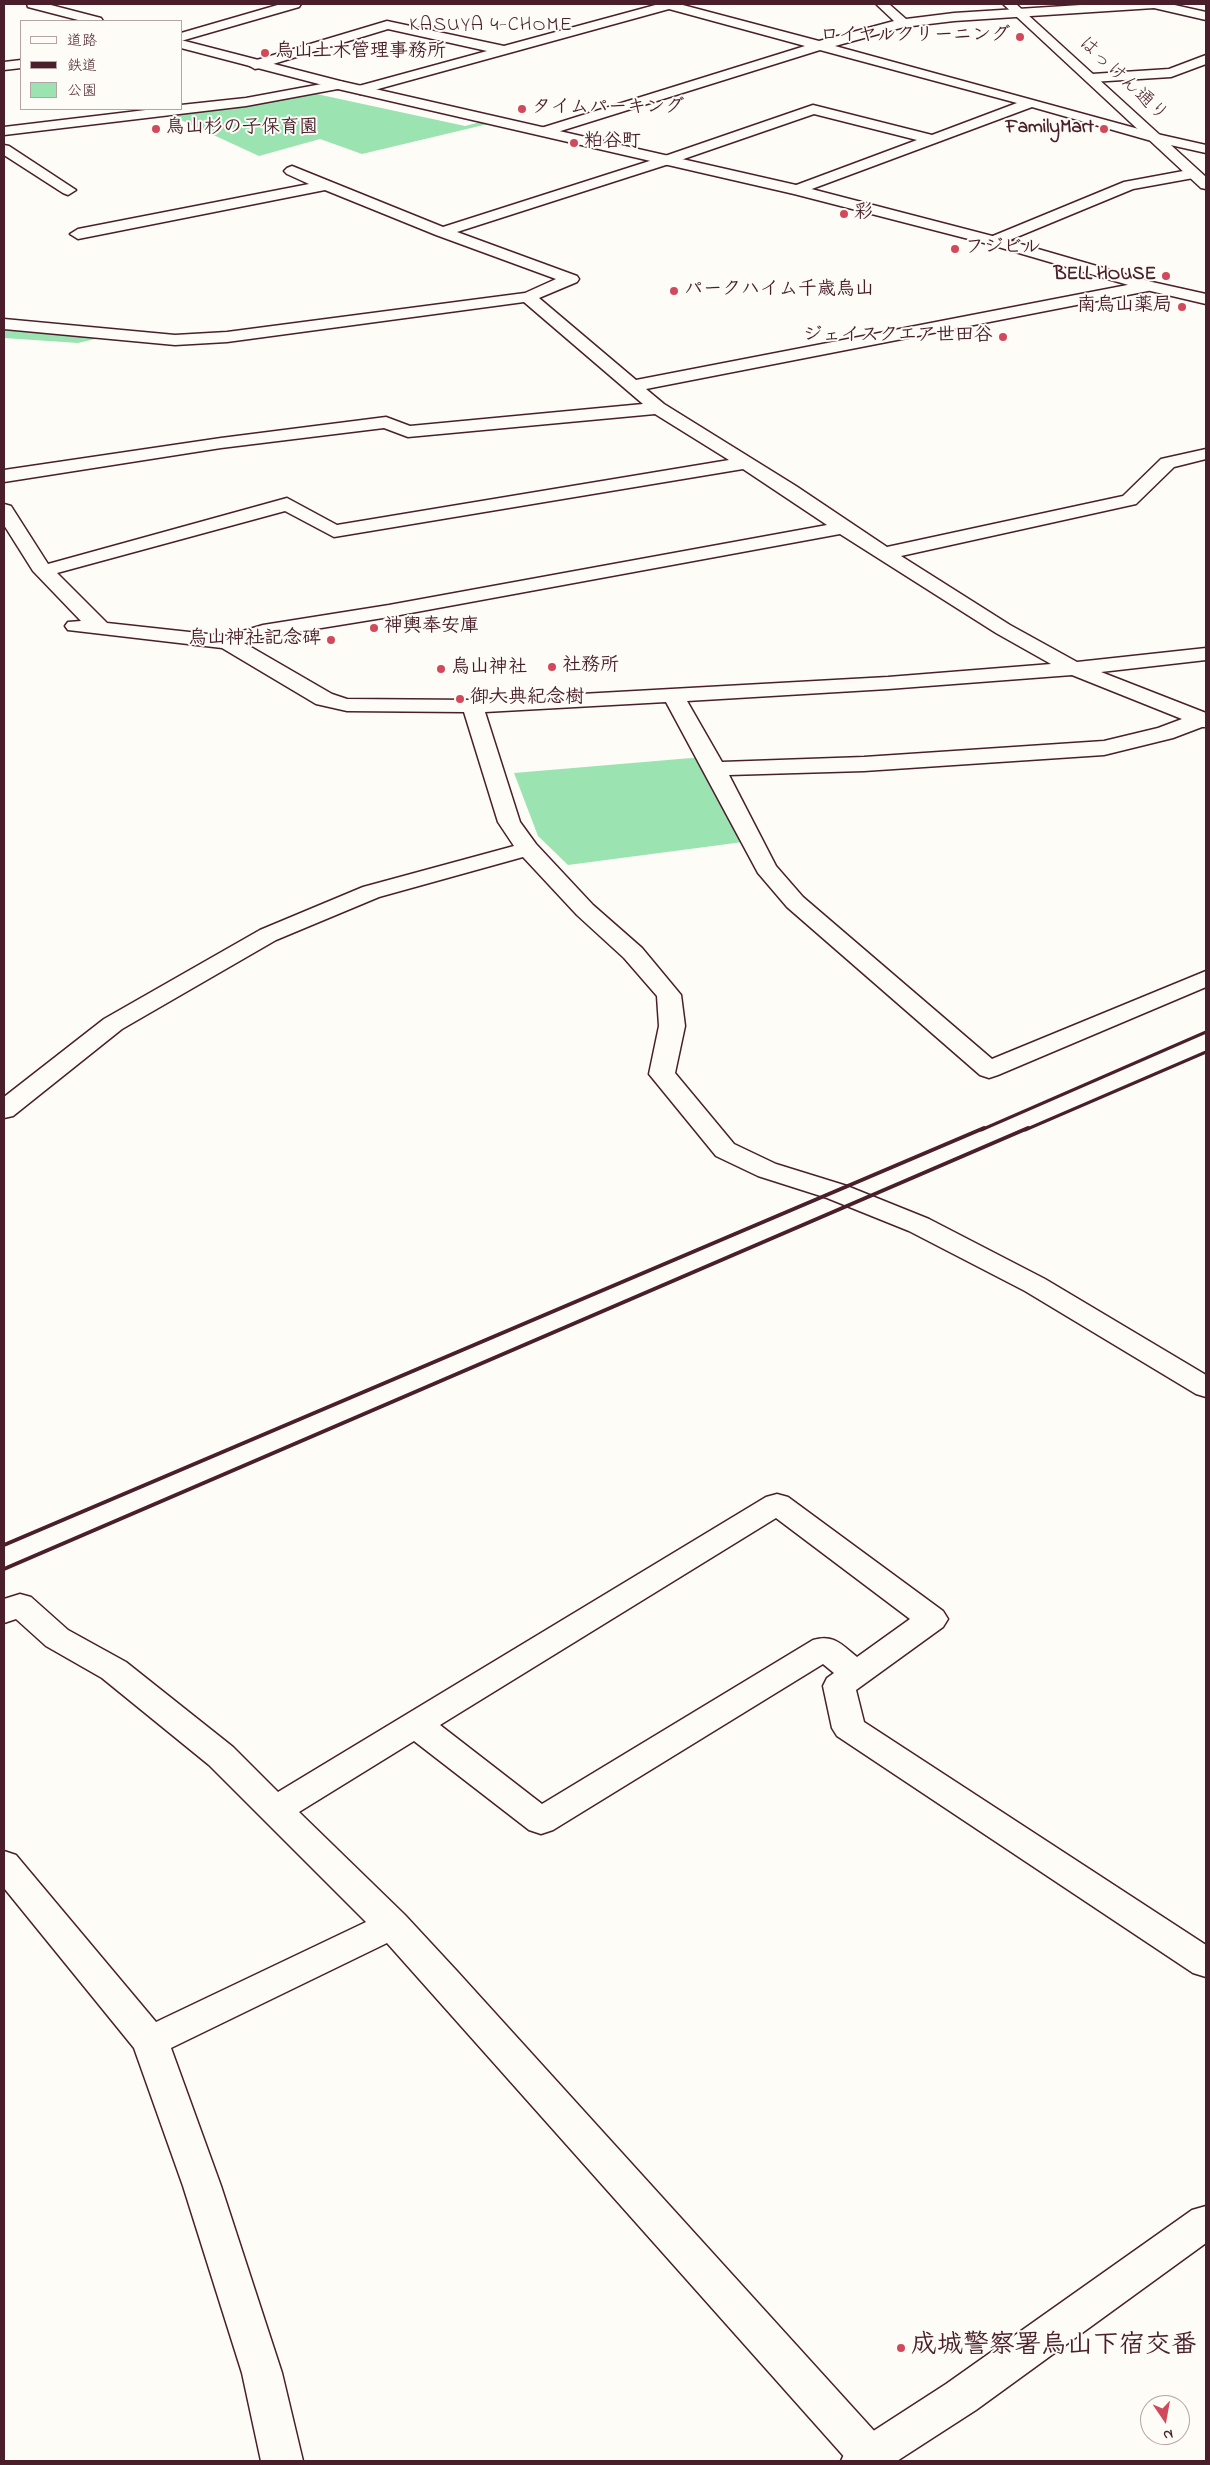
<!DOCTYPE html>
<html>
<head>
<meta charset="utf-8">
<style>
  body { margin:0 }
  #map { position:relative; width:1210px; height:2465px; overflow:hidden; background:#fdfcf7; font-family:"Indie Flower","Klee One",sans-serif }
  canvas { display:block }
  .frame { position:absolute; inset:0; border:5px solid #4a1f2b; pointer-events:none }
  .legend { position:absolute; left:20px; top:20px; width:162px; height:90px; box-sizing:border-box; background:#fdfcf7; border:1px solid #b5a4a5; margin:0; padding:6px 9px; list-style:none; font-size:15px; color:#4a1f2b }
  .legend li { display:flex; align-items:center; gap:10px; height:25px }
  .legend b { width:25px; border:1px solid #b5a4a5 }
  .north { position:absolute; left:1140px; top:2395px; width:50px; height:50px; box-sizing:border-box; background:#fdfcf7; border:1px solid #b5a4a5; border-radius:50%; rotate:168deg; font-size:14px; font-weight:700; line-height:20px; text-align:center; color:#4a1f2b }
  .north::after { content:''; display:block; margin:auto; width:18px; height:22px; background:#d1495b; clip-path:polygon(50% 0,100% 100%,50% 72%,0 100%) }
</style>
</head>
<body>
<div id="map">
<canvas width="1210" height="2465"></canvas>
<div class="frame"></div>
<ul class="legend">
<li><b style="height:6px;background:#fdfcf7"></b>道路</li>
<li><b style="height:6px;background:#4a1f2b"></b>鉄道</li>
<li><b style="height:14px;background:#9be4b2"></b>公園</li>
</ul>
<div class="north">N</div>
</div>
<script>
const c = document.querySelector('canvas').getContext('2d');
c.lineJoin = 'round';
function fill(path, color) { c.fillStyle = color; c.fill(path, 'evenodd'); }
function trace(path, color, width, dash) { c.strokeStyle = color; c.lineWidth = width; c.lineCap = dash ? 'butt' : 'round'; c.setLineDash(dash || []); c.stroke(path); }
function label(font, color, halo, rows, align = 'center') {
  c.font = font + ' "Indie Flower","Klee One",sans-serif'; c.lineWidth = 4; c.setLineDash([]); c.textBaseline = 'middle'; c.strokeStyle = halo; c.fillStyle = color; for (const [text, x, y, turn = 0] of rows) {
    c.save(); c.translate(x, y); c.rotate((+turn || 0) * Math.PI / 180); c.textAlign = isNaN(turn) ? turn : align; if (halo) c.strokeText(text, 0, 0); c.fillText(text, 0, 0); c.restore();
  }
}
fill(new Path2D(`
  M312,93l153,33 19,-5 8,2 -130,31 -42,-15 -61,17 -89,-41z
  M4,328l100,9 -26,6 -74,-5z
  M703,757l40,85 -175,23 -30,-29 -24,-63z`), '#9be4b2');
const street = new Path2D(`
  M281,4h20l-2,3 -118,34v-8z
  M659,4h20l140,37 75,-20 -18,-17h13l17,15 48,-6 143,-9h73l36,8v8l-52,-12 -200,13 -50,6 -69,19 322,88 49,11v8l-58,-13 -116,-33 -231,86h-10l-3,-3 3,-3 126,-47 -103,-26 -142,49 -215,69 120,44 2,3 -2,3 -38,16 97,82 512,-99 8,5 -8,5 -502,98 18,15 132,82 91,61 236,-51 38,-37 45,-10v10l-32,8 -38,37 -235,52 109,69 67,37 129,-14v12l-105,12 105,41v14h-4l-29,11 -69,17 -240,16 -135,4 47,91 27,31 189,162 214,-88v16l-208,88 -9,3 -9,-3 -193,-168 -29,-34 -92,-171 -181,10 35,110 16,22 57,61 49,43 39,47 4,31 -10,47 59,71 42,20 71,22 82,33 116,60 161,96v22l-10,-3 -171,-103 -116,-60 -82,-33 -69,-22 -42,-20 -67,-82 10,-48 -2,-30 -33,-38 -47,-43 -54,-58 -144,40 -103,43 -154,89 -109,87 -9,2v-21l100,-78 156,-89 103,-43 151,-41 -16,-24 -34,-110 -117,-1 -31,-7 -94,-56 -154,-18 -3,-4 3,-4 13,-1 -48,-50 -29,-46v-21l7,2 37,58 239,-66 50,27 392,-65 -74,-46 -247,23 -24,-9 -163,20 -217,34v-12l217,-32 165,-21 24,9 233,-22 -119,-102 -297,40 -52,3 -171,-16v-10l171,16 52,-3 298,-39 31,-14 -120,-44 -111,-45 -247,49 -8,-5 8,-5 231,-45 -22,-10 -3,-3 3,-3 5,-2 151,61 219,-70 151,-52 119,30 85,-32 -197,-53 -269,84h-10l-2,-3 2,-3 264,-82 -136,-37 -309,85 -7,-4 2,-3 132,-36 -99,-22 -128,39 -5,1 -7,-4 2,-3 137,-41 117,25zM743,469l84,56 -438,80 -126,20 -37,11 -119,-13 -50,-50 228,-62 49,26zM840,534l156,99 55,31 -163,13 -415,23 -126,-1 -15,-5 -88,-51 22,-6 123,-20zM1072,675l110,44 -24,9 -54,13 -240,16 -142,5 -35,-61 201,-12z
  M1206,55v9l-35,13 -79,5 -7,-4 7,-4 77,-5z
  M21,60v8l-17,2v-8z
  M338,81l5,1 2,3 -2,3 -97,18 -242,29v-8l150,-18h27v-4l65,-7z
  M4,145l5,1 67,44 -8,5 -5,-2 -59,-38z
  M1194,169l8,5 -3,3 -66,12 -133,55h-12l-2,-3 2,-3 136,-56z
  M777,1494l11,3 155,114 5,8 -5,8 -87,63 8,32 342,223v32l-13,-4 -356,-237 -5,-8 -9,-42 4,-8 7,-5 -11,-9 -270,166 -12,4 -12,-4 -115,-89 -115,71 106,103 51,55 430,474 6,13 -2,4h-42l-461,-518 -216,105 50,138 61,187 21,88h-42l-19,-88 -59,-187 -49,-138 -130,-160v-37l12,4 140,167 210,-100 -157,-157 -107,-87 -56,-32 -30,-27 -12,4v-24l16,-5 11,3 37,33 58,32 107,85 45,45 488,-295zM776,1518l134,101 -53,38c-16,-13 -23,-23 -44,-17l-271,164 -102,-79z`);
const secondary = new Path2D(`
  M27,4h20l54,14 2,3h-21l-54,-14z
  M1003,4h13l190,173v12l-5,-1z
  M181,40l159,41 456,104 204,53 152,44 54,12v10l-64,-15 -154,-45 -194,-50 -456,-105 -157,-41z
  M1206,2206v37l-230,167 -79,51h-56l6,-13 99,-64 246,-174z`);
trace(street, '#4a1f2b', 3);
trace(secondary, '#4a1f2b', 3);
fill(street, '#fdfcf7');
fill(secondary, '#fdfcf7');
trace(new Path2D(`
  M981,1130l225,-98
  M1025,1130l181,-78`), '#4a1f2b', 3);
trace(new Path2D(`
  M4,1545l980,-417
  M4,1569l1024,-441`), '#4a1f2b', 4);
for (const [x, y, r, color] of [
  [1020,37,5,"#d1495b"],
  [265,53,5,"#d1495b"],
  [522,109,5,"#d1495b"],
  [156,129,5,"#d1495b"],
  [1104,129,5,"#d1495b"],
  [574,143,5,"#d1495b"],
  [844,214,5,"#d1495b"],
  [955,249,5,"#d1495b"],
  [1166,276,5,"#d1495b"],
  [674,291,5,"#d1495b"],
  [1182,307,5,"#d1495b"],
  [1003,337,5,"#d1495b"],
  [374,628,5,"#d1495b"],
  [331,640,5,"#d1495b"],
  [552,667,5,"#d1495b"],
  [441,669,5,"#d1495b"],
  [460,699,5,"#d1495b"],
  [901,2348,5,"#d1495b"]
]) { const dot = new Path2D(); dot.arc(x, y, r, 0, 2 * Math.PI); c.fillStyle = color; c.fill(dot); trace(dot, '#fdfcf7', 2); }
label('bold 19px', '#4a1f2b', '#fdfcf7', [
  ["ロイヤルクリーニング",1010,37,"right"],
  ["烏山土木管理事務所",275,53],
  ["タイムパーキング",532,109],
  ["鳥山杉の子保育園",166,129],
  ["FamilyMart",1094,129,"right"],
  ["粕谷町",584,143],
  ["彩",854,214],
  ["フジビル",965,249],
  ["BELL HOUSE",1156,276,"right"],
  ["パークハイム千歳烏山",684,291],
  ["南烏山薬局",1172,307,"right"],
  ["ジェイスクエア世田谷",993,337,"right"],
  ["神輿奉安庫",384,628],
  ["烏山神社記念碑",321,640,"right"],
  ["社務所",562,667],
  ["烏山神社",451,669],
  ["御大典紀念樹",470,699]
], 'left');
label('19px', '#4a1f2b', '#fdfcf7', [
  ["はっけん通り",1122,80,43]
]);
c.letterSpacing = '1px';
label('20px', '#4a1f2b', '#fdfcf7', [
  ["KASUYA 4-CHOME",491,27]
]);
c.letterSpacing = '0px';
label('bold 26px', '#4a1f2b', '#fdfcf7', [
  ["成城警察署烏山下宿交番",911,2348]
], 'left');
</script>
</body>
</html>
